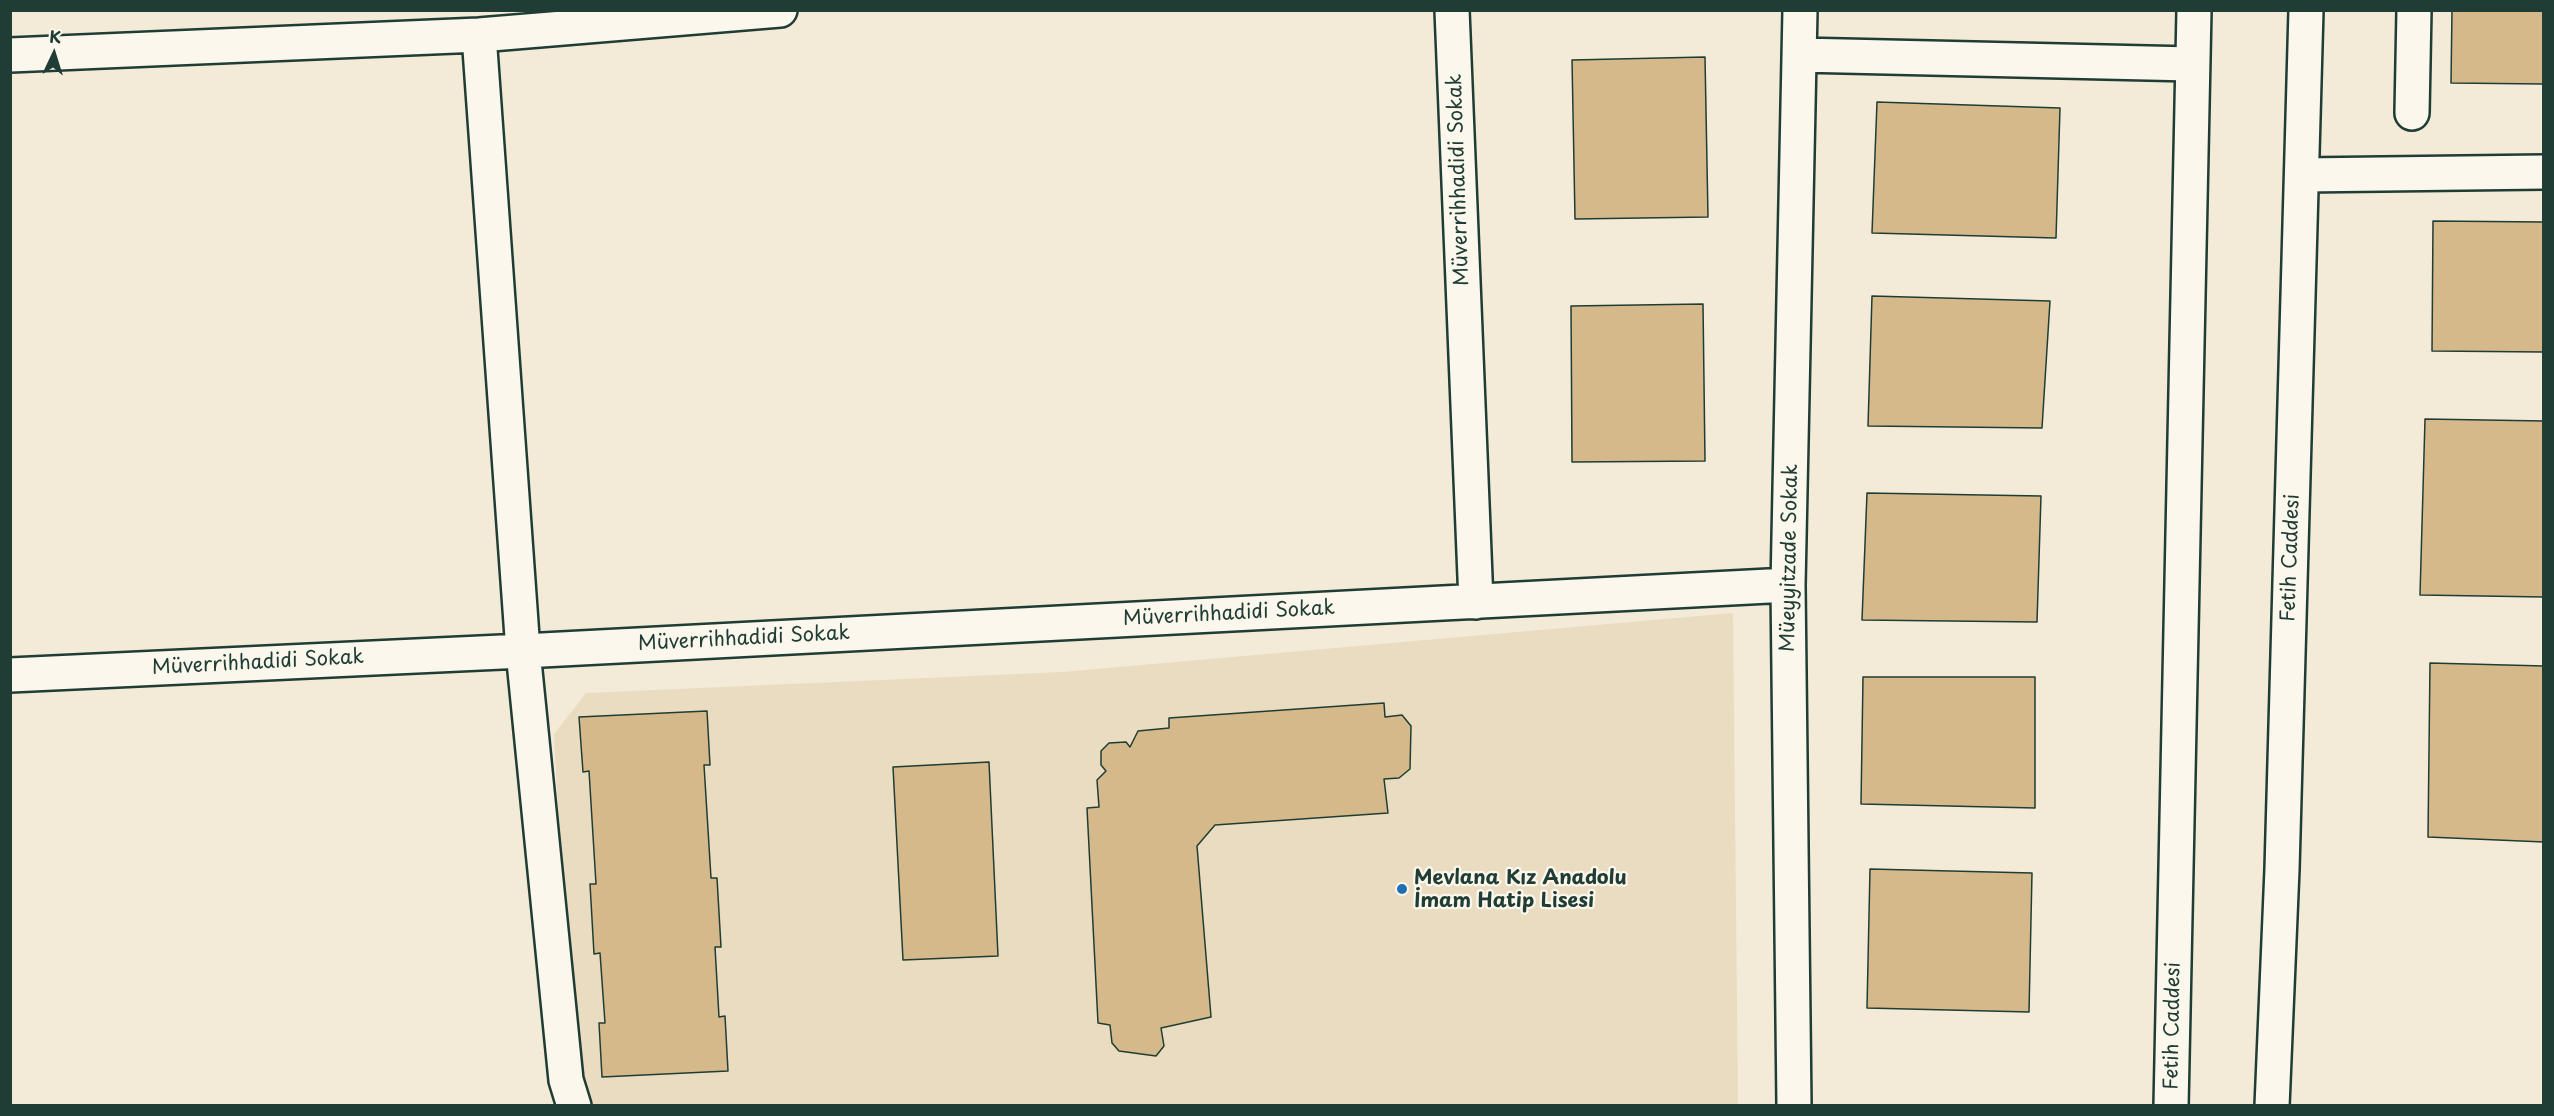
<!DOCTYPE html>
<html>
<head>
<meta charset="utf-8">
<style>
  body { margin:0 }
  #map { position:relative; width:2554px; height:1116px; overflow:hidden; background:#f3ebd8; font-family:"Playpen Sans",sans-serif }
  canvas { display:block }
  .frame { position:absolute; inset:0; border:12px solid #1f3d34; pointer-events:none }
  .north { position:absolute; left:24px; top:24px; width:60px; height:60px; -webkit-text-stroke:4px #fbf7ec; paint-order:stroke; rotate:4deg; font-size:16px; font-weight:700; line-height:24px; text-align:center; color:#1f3d34 }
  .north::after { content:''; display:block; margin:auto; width:21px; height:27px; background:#1f3d34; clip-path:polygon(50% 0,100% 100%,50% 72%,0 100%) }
</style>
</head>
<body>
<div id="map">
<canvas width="2554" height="1116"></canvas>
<div class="frame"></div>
<div class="north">K</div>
</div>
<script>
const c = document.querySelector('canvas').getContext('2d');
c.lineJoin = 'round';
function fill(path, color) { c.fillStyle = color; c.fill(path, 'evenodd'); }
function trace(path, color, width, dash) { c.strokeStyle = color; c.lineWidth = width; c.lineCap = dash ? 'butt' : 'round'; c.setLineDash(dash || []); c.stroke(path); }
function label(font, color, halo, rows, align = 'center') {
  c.font = font + ' "Playpen Sans",sans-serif'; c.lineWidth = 4.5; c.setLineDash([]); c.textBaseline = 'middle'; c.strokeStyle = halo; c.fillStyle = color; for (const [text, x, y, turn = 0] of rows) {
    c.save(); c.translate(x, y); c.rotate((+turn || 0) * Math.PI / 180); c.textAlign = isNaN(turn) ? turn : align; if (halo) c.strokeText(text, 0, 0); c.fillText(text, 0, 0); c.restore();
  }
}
fill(new Path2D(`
  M1733,613l5,492h-1165l-19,-371 32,-41 476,-21z`), '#eadcc1');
const building = new Path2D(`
  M2452,10h92v74l-93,-1z
  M1705,57l3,160 -133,2 -3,-159z
  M1877,102l183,6 -4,130 -184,-5z
  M2433,221l111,1v130l-112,-1z
  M1872,296l178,5 -8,127 -174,-2z
  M1703,304l2,157 -133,1 -1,-156z
  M2425,419l119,2v176l-124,-2z
  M1867,493l174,3 -4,126 -175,-2z
  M2430,663l114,3v176l-116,-5z
  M1863,677h172v131l-174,-4z
  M1384,703l1,14 17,-2 9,11 -1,43 -11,9 -15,1 4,34 -173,12 -18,21 14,171 -50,11 3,18 -8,10 -37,-5 -7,-8 -2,-18 -12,-2 -11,-215 12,-1 -2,-27 9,-9 -5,-6v-14l8,-8 17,-1 4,5 8,-16 31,-3v-10z
  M707,711l3,54h-6l7,113h6l4,69h-6l4,70 6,-1 3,55 -126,6 -3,-54h6l-5,-70 -6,1 -4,-70h6l-7,-113 -6,1 -4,-55z
  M989,762l9,194 -95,4 -10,-193z
  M1870,869l162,4 -3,139 -162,-4z`);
fill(building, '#d5b98a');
trace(building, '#1f3d34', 1.5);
const minor = new Path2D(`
  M1452,10l24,592
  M479,35l44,616 43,429 8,26
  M10,55l469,-20 301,-25
  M1800,55l392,9
  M2412,113l2,-103
  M2302,175l242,-3
  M10,675l513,-24 1265,-66
  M1794,1106l-6,-521 12,-575`);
const major = new Path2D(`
  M2171,1106l23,-1096
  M2272,1106l10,-237 24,-859`);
trace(minor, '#1f3d34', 38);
trace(major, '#1f3d34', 38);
trace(minor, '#fbf7ec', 33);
trace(major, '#fbf7ec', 33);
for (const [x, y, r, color] of [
  [1402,889,6,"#1f6fb2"]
]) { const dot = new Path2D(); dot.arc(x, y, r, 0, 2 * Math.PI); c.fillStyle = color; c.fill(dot); trace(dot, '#fbf7ec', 2); }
label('20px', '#1f3d34', '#fbf7ec', [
  ["Müverrihhadidi Sokak",1459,180,-92],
  ["Müeyyitzade Sokak",1790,558,-89],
  ["Fetih Caddesi",2291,558,-88],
  ["Müverrihhadidi Sokak",1229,614,-3],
  ["Müverrihhadidi Sokak",744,639,-3],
  ["Müverrihhadidi Sokak",258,663,-3],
  ["Fetih Caddesi",2173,1026,-89]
]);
label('bold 20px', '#1f3d34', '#fbf7ec', [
  ["Mevlana Kız Anadolu",1414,878],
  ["İmam Hatip Lisesi",1414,901]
], 'left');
</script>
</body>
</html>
